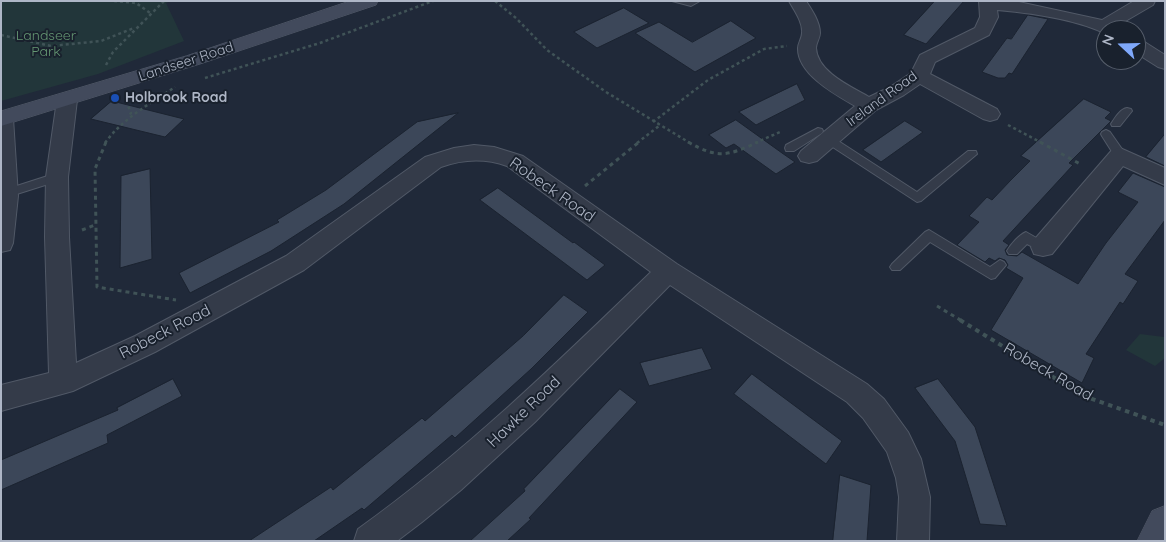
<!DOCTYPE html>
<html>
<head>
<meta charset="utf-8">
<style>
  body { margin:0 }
  #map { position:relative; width:1166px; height:542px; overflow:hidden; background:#202939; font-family:Quicksand,sans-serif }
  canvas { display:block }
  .frame { position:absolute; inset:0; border:2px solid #aeb6c6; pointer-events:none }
  .north { position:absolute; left:1096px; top:20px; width:50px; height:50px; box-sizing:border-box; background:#19212d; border:1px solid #555d6a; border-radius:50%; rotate:291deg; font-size:14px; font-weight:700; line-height:20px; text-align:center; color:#aeb6c6 }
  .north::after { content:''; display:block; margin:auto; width:18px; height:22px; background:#7fa8fa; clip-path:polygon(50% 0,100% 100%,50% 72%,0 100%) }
</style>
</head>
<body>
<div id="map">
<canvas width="1166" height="542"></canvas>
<div class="frame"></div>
<div class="north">N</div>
</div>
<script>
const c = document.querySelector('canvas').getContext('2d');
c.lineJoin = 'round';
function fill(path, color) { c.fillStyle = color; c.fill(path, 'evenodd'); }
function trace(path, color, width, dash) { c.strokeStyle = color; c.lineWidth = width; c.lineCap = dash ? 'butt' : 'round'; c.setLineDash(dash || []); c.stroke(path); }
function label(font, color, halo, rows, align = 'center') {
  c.font = font + ' Quicksand,sans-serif'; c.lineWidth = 4; c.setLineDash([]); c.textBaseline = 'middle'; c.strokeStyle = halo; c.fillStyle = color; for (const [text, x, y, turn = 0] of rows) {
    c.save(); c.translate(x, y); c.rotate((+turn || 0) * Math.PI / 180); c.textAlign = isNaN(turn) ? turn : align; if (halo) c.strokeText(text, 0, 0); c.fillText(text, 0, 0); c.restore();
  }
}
fill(new Path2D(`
  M1,1h170l-5,2 18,38 -86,33 -97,27z
  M1140,334l24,3 1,21 -10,8 -29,-16z`), '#22363a');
const building = new Path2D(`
  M935,1h29l-38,43 -22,-9z
  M624,8l25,15 -52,25 -23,-16z
  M1028,15l20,4 -36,55 -3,-1 -4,5h-7l-16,-6 25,-34 4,1z
  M731,21l25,17 -61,34 -60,-39 24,-11 33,20z
  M797,84l8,16 -49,25 -17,-13z
  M1084,99l27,13 -6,6 6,3 -42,42 4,2 -70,76 6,4 -4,5 2,5 10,1 5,-4 56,32 28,-41 32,-41 -20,-10 15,-19 32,14v33l-40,54 13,7 -15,23 -3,-2 -34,52 8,4 -12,25 -91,-53 32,-52 -17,-10 2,-3 -3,-5 -6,-2 -4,3 -6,-3 -4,4 -28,-17 22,-23 -10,-6 18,-19 5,3 18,-19 20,-20 -9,-5z
  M112,101l72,18 -19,18 -74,-18z
  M458,113l-114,91 -73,47 -81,42 -11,-20 100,-51 -2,-2 49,-30 91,-68z
  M736,120l46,33 13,9 -19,12 -42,-30 -8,4 -17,-13z
  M905,121l18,11 -42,30 -18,-12z
  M1165,134v32l-19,-9z
  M150,169l2,90 -32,9 1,-92z
  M498,188l75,55 1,-1 31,23 -18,15 -107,-80z
  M564,295l24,17 -57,57 -76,69 -3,-3 -88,75 -2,-2 -48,33h-65l82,-54 2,3 89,-72 3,3 98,-85z
  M702,348l10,21 -63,17 -9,-23z
  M752,374l90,67 -16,23 -92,-70z
  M173,379l9,17 -75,39 1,8 -107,47v-30l117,-50 -1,-2z
  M938,379l37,48 32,99 -27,-2 -25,-83 -40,-53z
  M620,389l17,13 -108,116 2,1 -24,22h-37l55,-50 -1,-2z
  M840,475l31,10 -4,56h-34z`);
fill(building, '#3c4759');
trace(building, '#1b2330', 1);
const lane = new Path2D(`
  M672,1h28l-9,5z
  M1127,108l4,1 1,2 -12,15h-8l-1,-2c4,-6 9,-15 16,-16z
  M818,128l4,1 1,2 -1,2 -28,18h-8l-1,-3 1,-3z
  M1106,130l4,2 14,20 1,3 -1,3h-8l-14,-22 -1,-2 1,-2z
  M829,135l88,57 51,-41h8l1,3 -56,47 -4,1 -92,-60 -1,-3z
  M57,173l4,1 2,3 -2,3 -60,19v-8z
  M929,230l61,37 10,-7 4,2 2,3 -11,13 -4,1 -61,-37 -30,28h-8l-2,-3 2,-3 33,-32z
  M1026,232l21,12 2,3 -2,3h-8l-12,-6 -10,10h-8l-2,-3c4,-7 12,-16 19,-19z`);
const street = new Path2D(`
  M789,1h17c6,9 14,21 14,32 0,5 -4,10 -4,15 1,24 36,39 53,49l21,-10 21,-14 9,-18 55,-27 5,-11 -1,-16 40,1 83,18 32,-19h21l-2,4 -36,21 3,4h-14v4c-30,-15 -75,-21 -109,-24l1,7 -9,18 -54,27 -5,12 67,35 3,5 -3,5 -7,2 -7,-2 -63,-35 -16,11 -28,15 -59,51 -8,2 -8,-2 -3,-5 3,-5 54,-45c-19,-11 -58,-32 -57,-58 0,-5 4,-10 4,-15 1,-11 -8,-23 -13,-32z
  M1136,39l7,2 22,14v14l-7,-2 -22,-14z
  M67,94l7,1 3,5 -9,77 1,60 7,126 59,-27 151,-80 139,-99 29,-9 20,-3 20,2 29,9 154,108 190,120 17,15 24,33 13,27 9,38 -1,44h-32l2,-44 -3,-19 -9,-26 -24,-34 -16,-16 -177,-117 -135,137 -74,68 -39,32 -25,19h-43l4,-12c106,-76 199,-166 293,-257l-144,-106c-22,-8 -44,-7 -66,1l-137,103 -149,82 -82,39 -72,20v-26l48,-12 -4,-136 1,-60 11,-77 3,-5z
  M3,111l7,2 3,5 5,78 -5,47 -3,7 -9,2v-140z
  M1120,148l45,20v17l-42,-19 -71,88 -9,2 -9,-2 -3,-7 3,-7 78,-90z`);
const secondary = new Path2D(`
  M350,1h28l-2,4 -176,59 -199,62v-15l185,-55z
  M1165,506v35h-28l15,-30z`);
trace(lane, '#515967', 2);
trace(street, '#515967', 2);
trace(secondary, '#515967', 1);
trace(new Path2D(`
  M114,1l22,2 14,10
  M495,1l21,17 31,32 59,42 84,51
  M1,35l50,11 50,-5 33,-13
  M106,65l7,-13 51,-51
  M205,78l115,-35 113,-42
  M126,101l5,12 -3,4
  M653,122l55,-42 56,-31 23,-3
  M1008,125l34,18
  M105,143c17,-24 46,-40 70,-56
  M637,143l22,-17
  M755,143l25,-11`), '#405357', 2.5, [3, 3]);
trace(new Path2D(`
  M106,142l-11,27 2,118 79,13
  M688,142c30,17 40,14 70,0
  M1040,142l42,23
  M585,186l54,-44
  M82,230l13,-5
  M937,306l25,15`), '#405357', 3, [4, 4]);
trace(new Path2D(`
  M960,320l124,76 81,29`), '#405357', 4, [4.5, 4.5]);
fill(lane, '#343b49');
fill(street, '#343b49');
fill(secondary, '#424a5c');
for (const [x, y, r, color] of [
  [115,98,5,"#1a4fb4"]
]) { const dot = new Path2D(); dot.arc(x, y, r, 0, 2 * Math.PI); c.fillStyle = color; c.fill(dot); trace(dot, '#19212d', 2); }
label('14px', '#659773', '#19212d', [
  ["Landseer",46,36],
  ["Park",46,52]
]);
label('14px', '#aeb6c6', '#19212d', [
  ["Landseer Road",186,62,-18],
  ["Ireland Road",882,99,-36]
]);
label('bold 14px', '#aeb6c6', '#19212d', [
  ["Holbrook Road",125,98]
], 'left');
label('16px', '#aeb6c6', '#19212d', [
  ["Robeck Road",552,190,35],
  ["Robeck Road",165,332,-27],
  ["Robeck Road",1048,372,30],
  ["Hawke Road",524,412,-44]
]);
</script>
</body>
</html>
